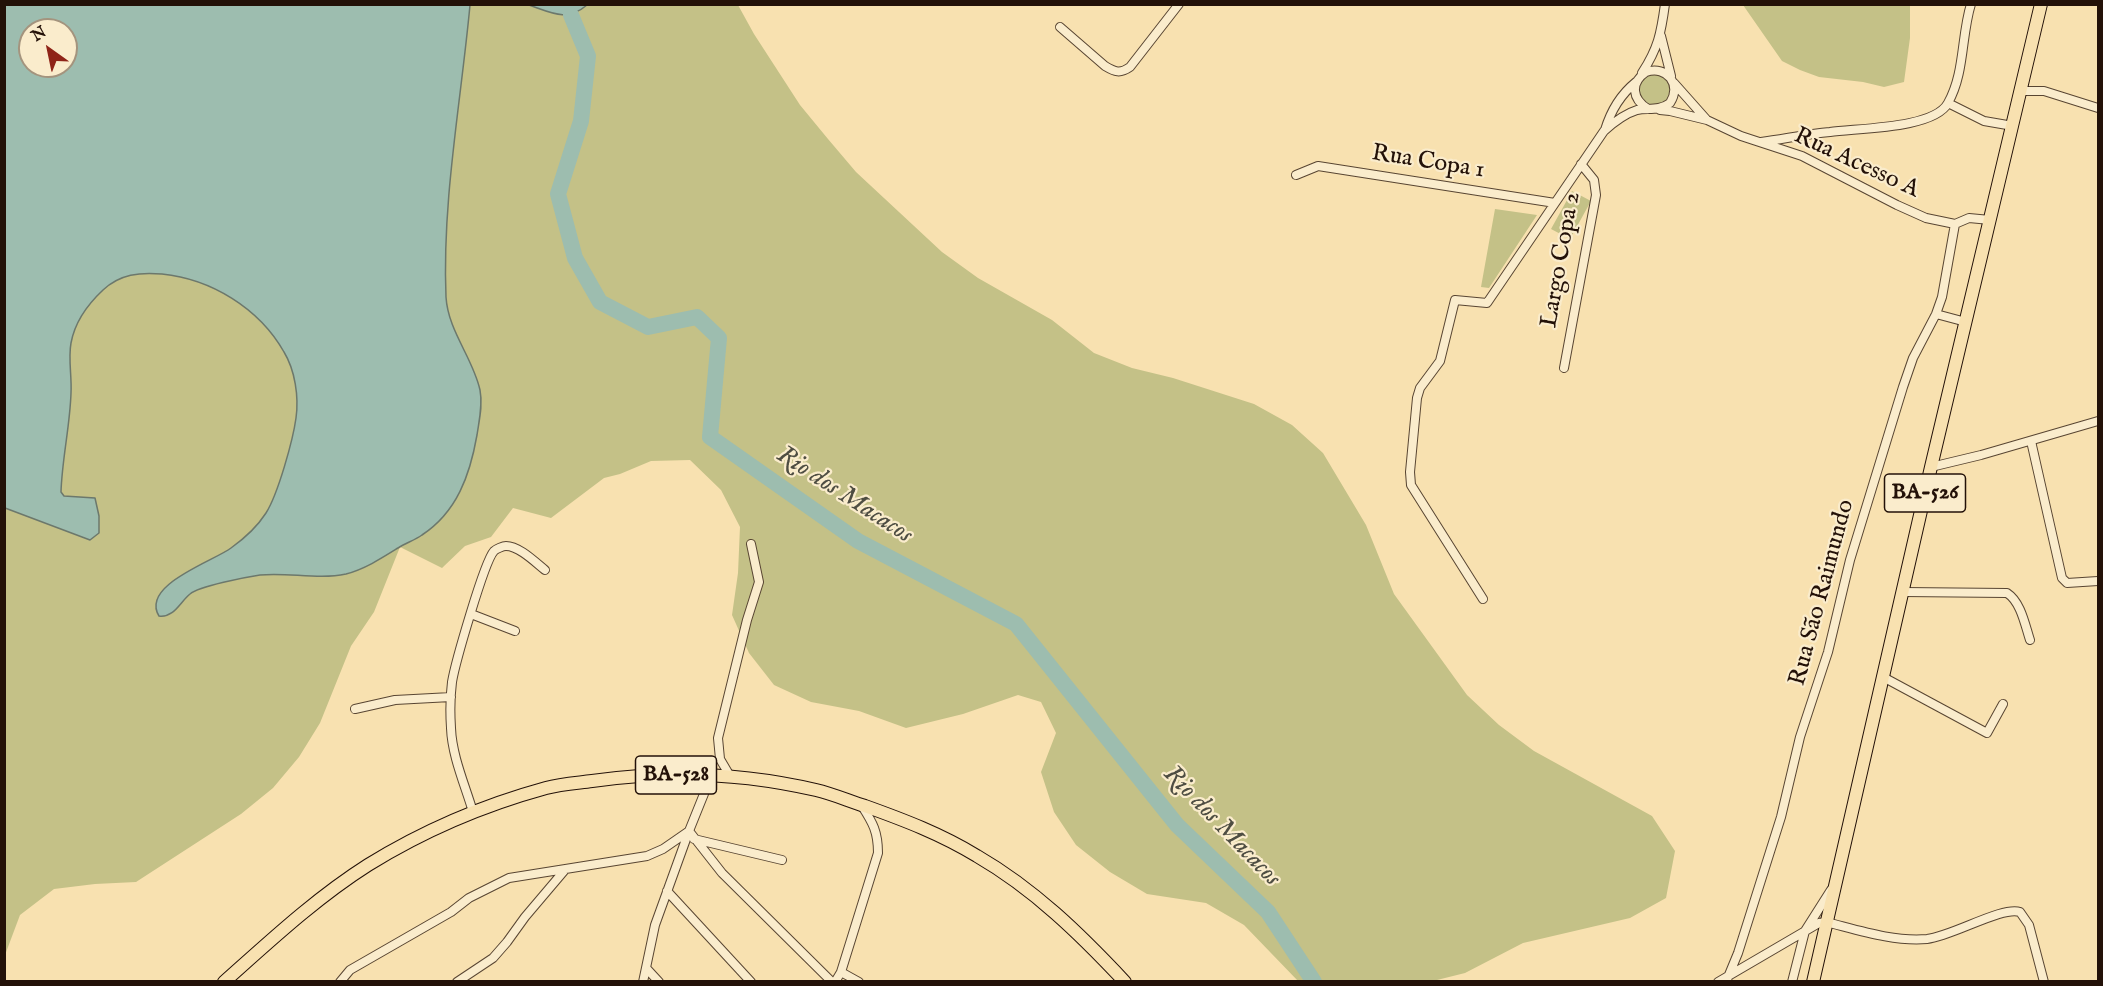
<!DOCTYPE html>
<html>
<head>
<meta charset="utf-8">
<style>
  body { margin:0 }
  #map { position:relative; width:2103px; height:986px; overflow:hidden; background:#f8e1b0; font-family:"IM FELL English",serif }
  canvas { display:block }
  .frame { position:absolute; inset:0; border:6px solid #231108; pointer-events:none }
  .north { position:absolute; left:18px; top:18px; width:60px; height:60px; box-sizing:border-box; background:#faeccc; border:2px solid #a4947e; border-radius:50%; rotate:327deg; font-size:16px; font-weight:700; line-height:24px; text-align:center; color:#231108 }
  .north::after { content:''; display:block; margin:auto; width:21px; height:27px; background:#8f2418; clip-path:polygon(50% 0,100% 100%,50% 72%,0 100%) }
</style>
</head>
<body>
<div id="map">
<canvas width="2103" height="986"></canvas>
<div class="frame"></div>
<div class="north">N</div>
</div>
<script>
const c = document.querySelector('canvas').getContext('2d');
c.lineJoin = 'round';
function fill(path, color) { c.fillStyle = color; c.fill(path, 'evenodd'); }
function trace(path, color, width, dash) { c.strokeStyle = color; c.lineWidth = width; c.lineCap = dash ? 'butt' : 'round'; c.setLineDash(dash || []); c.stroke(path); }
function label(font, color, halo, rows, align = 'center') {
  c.font = font + ' "IM FELL English",serif'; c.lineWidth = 4.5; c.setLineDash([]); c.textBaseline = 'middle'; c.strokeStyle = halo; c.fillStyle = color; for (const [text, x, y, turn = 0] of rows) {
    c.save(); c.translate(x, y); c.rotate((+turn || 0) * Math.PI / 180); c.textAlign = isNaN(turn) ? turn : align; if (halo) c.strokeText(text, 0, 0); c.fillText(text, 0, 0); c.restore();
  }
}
fill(new Path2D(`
  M375,5h363l16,29 46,71 28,34 28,33 86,80 36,26 74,42 42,33 38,15 41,10 81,26 38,21 31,28 43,72 28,69 73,101 32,30 35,26 118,65 23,35 -9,47 -36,20 -107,25 -58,30 -32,8h-135l-54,-56 -38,-22 -59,-9 -37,-22 -34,-27 -22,-33 -13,-40 15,-39 -15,-31 -23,-7 -55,19 -57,14 -47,-17 -48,-9 -37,-17 -25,-32 -17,-38 6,-42 2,-46 -19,-37 -31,-30 -39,1 -31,13 -16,4 -53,40 -38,-10 -22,29 -26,9 -23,22 -42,-21 -26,65 -23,34 -31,77 -21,34 -26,31 -32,26 -105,68 -41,2 -41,5 -34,26 -15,40v-499l65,-138z
  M1743,5h167v33l-6,44 -20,5 -21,-5 -44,-5 -19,-7 -18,-9z
  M1637 90a17 17 0 1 1 34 0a17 17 0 1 1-34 0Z
  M1572,191l19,10 -21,38 -19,-10z
  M1495,209l42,6 -48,73 -8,-1z`), '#c4c187');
const water = new Path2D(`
  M4,5h466c-9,97 -28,195 -24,292 2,34 27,61 34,93 3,15 -1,31 -3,45 -7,40 -20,77 -55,100 -7,5 -16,8 -24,13 -16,10 -33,21 -52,26 -28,6 -58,-2 -86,1 -13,2 -61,11 -70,19 -10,8 -16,24 -31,22 -19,-31 55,-55 72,-68 14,-10 26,-21 35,-35 12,-19 27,-73 30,-95 3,-21 -1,-48 -12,-66 -25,-44 -73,-73 -122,-78 -22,-2 -42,0 -59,16 -16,15 -28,31 -32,53 -3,16 1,33 0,50 -1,33 -9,66 -10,99l3,4 31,2 4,18v17l-9,7 -85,-32zM30,30h36v36h-36z
  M529,5h58c-20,17 -35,8 -58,0z`);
fill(water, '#9dbdaf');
trace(water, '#6c786c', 1.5);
trace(new Path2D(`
  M571,15l17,41 -7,65 -23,73 17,64 25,44 48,25 49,-10 22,21 -9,99 148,104 158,83 161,201 91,87 46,70`), '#9dbdaf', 16);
const minor = new Path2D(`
  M1060,27l45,39c10,6 15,8 25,1l49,-63
  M1661,36l10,40
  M1642,73c16,-25 19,-39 23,-69
  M1674,83l32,36
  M2021,91h23l54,17
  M1948,103l36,18 29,5
  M1660,110l10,1 37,9 34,16 61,20 95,49 29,13 29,6 14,-6 21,2
  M1605,130c6,-20 15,-35 31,-48
  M1761,142c23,-3 46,-8 69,-10 27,-4 104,-3 118,-29 17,-30 13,-67 23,-99
  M1296,175l22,-9 237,37
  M1936,314l30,8
  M1564,368l32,-173 -2,-15 -13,-16
  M2031,441l31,137 5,5 31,-2
  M1931,467l50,-12 117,-34
  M1903,592l104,1c14,9 18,32 23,47
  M1483,599l-72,-114 -1,-13 7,-74 3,-10 20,-27 15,-61 32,3 117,-172c10,-9 20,-17 33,-21 12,-2 22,1 33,-7 12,-18 -3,-38 -24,-31 -16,11 -14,27 2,37
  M471,614l44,17
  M1883,677l104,56 16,-29
  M355,709l40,-9 56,-3
  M730,776l-10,-17 -2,-21 29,-118 12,-38 -8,-38
  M473,812c-8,-27 -21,-56 -22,-84 -1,-15 -1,-30 1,-46 3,-18 32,-120 42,-131 2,-2 9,-5 12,-5 13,0 29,16 39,24
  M694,839l88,21
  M667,891l84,91
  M647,969l12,13
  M841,972l18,10
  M340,982l10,-12 101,-58 18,-14 40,-20 138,-22 16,-7 26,-18 33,42 110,109
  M457,982l36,-24 14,-16 18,-25 39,-46
  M643,982l12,-57 34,-94 23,-57
  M835,982l6,-10 37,-119c0,-21 -5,-30 -16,-47
  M1718,982l101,-59 7,-1c32,8 68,20 101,17 26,-3 75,-33 93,-27l9,13 15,57
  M1726,982l12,-29 43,-136 19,-80 28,-85 22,-92 53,-173 10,-29 23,-44 6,-17 13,-73
  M1792,982l13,-51 26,-41`);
const primary = new Path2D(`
  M224,982c46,-41 92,-84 144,-117 55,-34 116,-60 178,-77 15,-4 31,-5 46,-7 75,-11 151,-8 224,9 17,4 33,11 49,16 39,14 76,28 112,50 57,33 103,78 148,126
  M1813,982l118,-515 110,-463`);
trace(minor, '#584532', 10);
trace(primary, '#231108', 14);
trace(minor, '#faeccc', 8);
trace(primary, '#f8e1b0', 12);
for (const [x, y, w] of [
  [1925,493,81],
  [676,775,81]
]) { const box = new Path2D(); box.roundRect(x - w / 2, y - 19, w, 38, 4.5); c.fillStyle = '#faeccc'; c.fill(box); trace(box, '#231108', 1.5); }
label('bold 22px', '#231108', null, [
  ["BA-526",1925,493],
  ["BA-528",676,775]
]);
label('24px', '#231108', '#faeccc', [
  ["Rua Copa 1",1428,163,9],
  ["Rua Acesso A",1856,164,25],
  ["Largo Copa 2",1562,260,-80],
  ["Rua São Raimundo",1823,593,-75]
]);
label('italic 26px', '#4e4d42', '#faeccc', [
  ["Rio dos Macacos",844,496,33],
  ["Rio dos Macacos",1221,827,46]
]);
</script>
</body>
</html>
